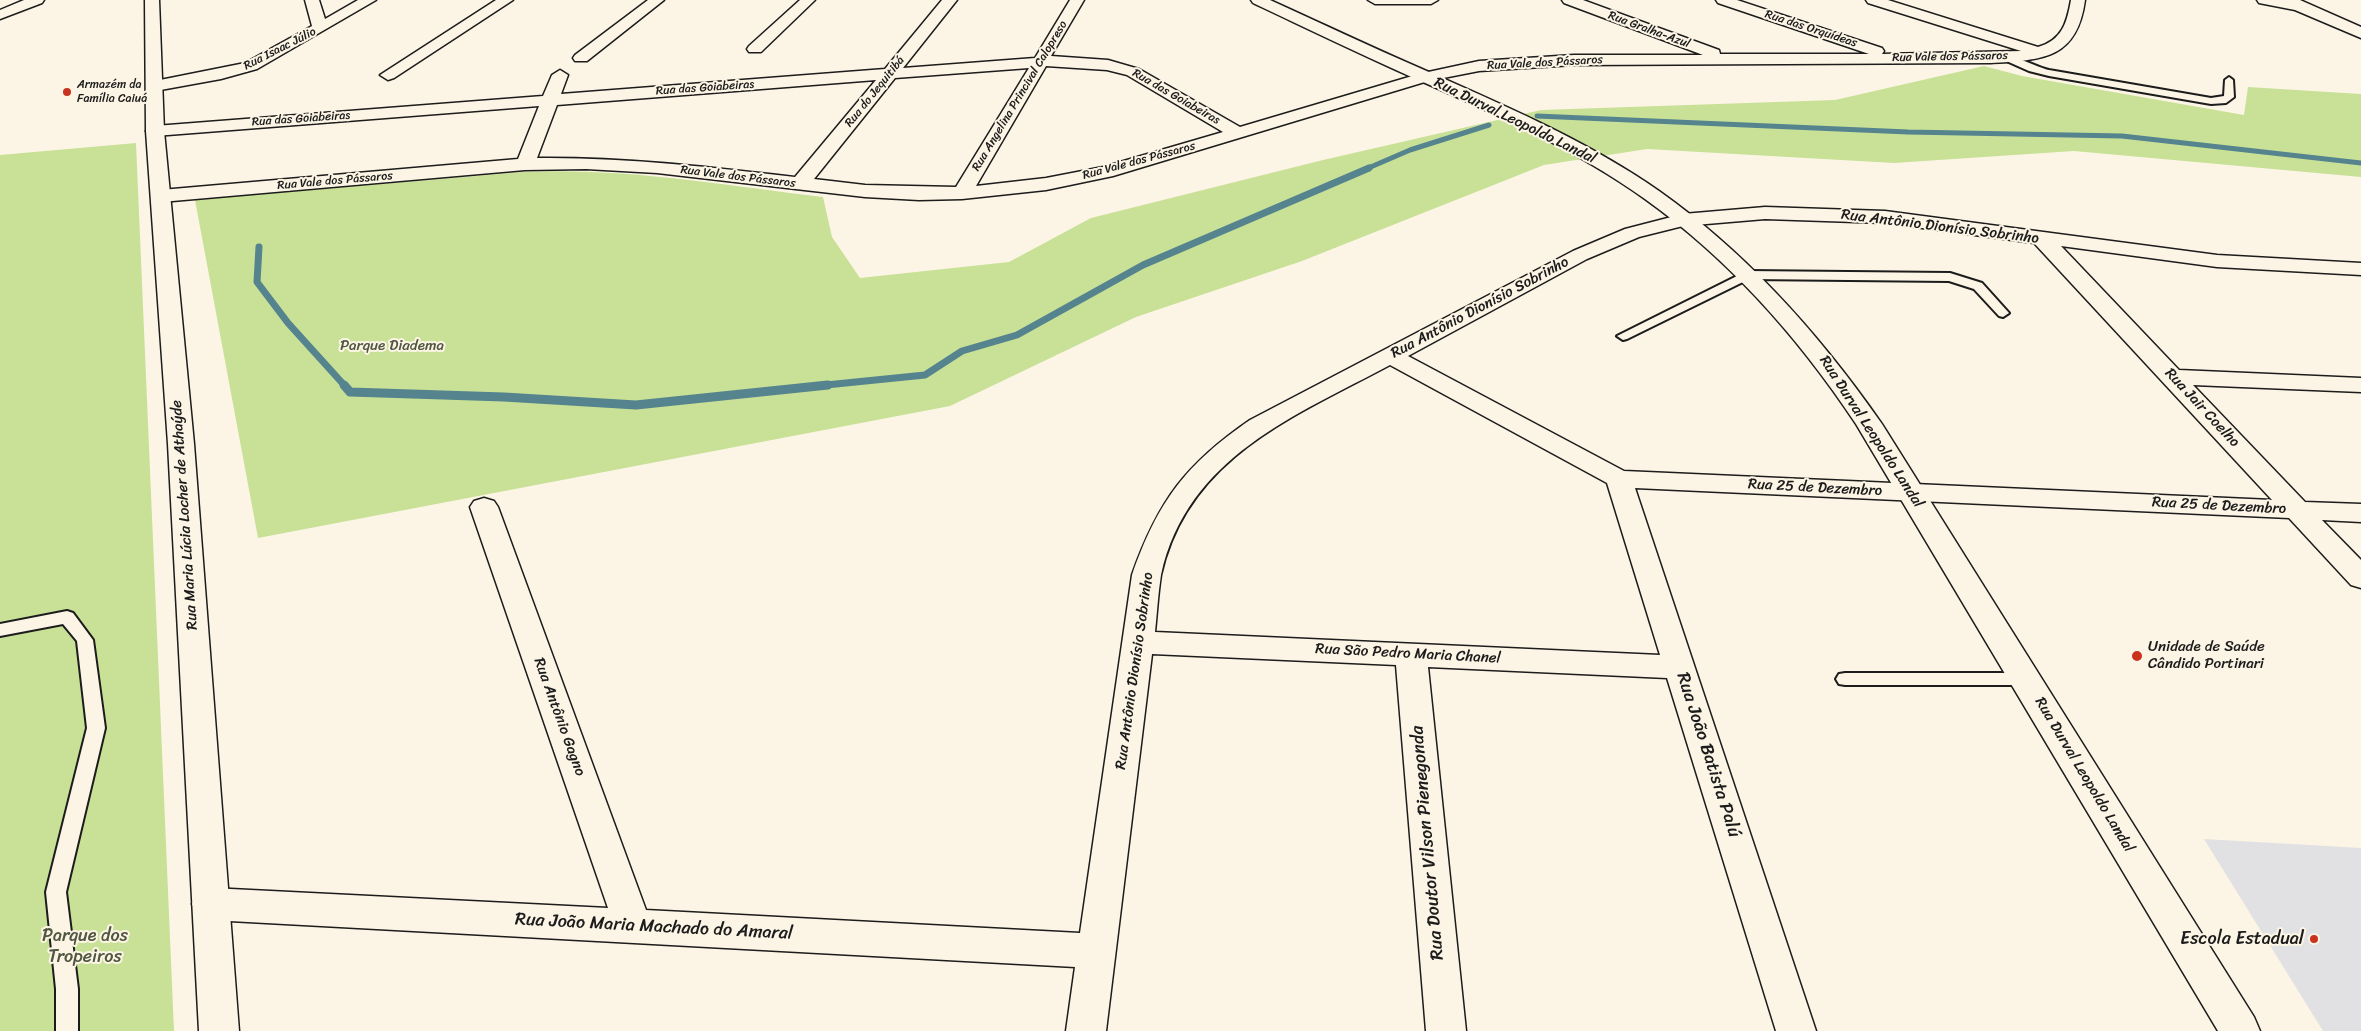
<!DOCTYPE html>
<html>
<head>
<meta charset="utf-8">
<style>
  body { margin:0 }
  canvas { display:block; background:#fcf5e5 }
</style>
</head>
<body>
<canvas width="2361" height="1031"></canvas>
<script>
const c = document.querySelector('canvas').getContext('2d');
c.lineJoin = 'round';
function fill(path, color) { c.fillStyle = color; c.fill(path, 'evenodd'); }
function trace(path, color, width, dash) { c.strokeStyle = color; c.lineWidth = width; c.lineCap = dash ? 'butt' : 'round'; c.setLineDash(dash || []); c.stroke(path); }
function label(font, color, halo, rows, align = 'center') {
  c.font = font + ' Sriracha,sans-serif'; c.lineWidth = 4; c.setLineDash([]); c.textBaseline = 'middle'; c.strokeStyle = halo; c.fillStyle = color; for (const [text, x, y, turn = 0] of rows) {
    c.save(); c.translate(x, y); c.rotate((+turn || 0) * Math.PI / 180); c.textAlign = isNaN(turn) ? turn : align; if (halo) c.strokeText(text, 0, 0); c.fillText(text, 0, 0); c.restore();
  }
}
fill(new Path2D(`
  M2204,839l157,9v183h-38z`), '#e1e0e3');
fill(new Path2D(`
  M1984,66l38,10 222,39 4,-28 113,7v83l-287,-26 -180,12 -247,-14 -103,16 -242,96 -166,56 -186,89 -692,132 -63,-338 327,-28c101,-5 201,13 301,25l9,40 28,41 149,-16 82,-44 232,-58 218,-50 294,-10z
  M136,143l38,888h-174v-876z`), '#c8e197');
trace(new Path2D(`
  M1537,116l371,16 214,4 239,27
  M1366,169l44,-19 79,-25`), '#55838e', 5);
trace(new Path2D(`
  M259,247l-2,35 31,41 57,63
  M816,386l109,-11 37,-24 55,-16 126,-70 226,-97`), '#55838e', 7);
trace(new Path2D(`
  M344,385l6,7 154,5 132,8 192,-20`), '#55838e', 9);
const service = new Path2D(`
  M2002,55c11,-1 34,12 47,15l162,28 13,-2 1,-16 4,-3 4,3 1,17 -8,6 -15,1 -162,-28 -20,-5 -27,-12z
  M1747,271l203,2 32,10 27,30 -6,4 -4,-1 -25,-27 -25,-8 -200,-2 -122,60 -4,1 -6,-4z
  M67,611l6,2 20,27 12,88 -39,164 12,97v42h-22v-42l-10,-97 41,-164 -10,-87 -14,-17 -63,12v-12z
  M1845,673h181l6,1 3,5 -3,5 -6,1h-181l-6,-1 -3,-5 3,-5z`);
const minor = new Path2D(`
  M24,0h20l-2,3 -42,16v-9z
  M305,0h14l6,19 33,-19h18l-119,69 -36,10 -66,12 -6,-1 -2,-4 2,-4 6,-1 90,-18 67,-37z
  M496,0h17l-119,78 -6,2 -8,-5z
  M648,0h16l-77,61h-12l-2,-3 2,-3z
  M800,0h15l-54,52h-12l-2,-3 2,-3z
  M942,0h15l-54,68 132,-10 35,-58h14l-33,56 57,4 31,9 101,58 179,-53 60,-13 95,-6h129l-139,-52 -2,-3h21l136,50 1,4h149l-151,-51 -2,-3h21l145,48 2,3 -2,3 139,-3 -153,-48 -2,-3h22l150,47c24,-7 29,-24 33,-47h14c-8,59 -42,60 -94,63l-417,2 -95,6 -51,10 -315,95 -67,14 -84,9 -43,1 -54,-3 -208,-24 -71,-4 -61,1 -364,32 -7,-2 -3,-4 3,-4 7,-2 357,-31 21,-53 -384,30 -6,-1 -3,-4 3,-4 6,-1 388,-30 9,-21 8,-5 8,5 -7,19 324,-25zM1046,66l61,4 20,5 96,57 -120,35 -57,11 -70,8zM1029,68l-73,119 -91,-2 -51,-6 81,-101zM876,80l-81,97c-86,-10 -171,-20 -258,-19l20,-53z
  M1368,0h70l-7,4h-56z
  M2257,0h43l61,27v11l-66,-28 -36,-7z
  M1765,207l120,4 332,44 144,8v12l-144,-8 -156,-21 118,124 182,8v14l-168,-7 112,117 56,2v18l-39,-2 39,40v28l-10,-3 -62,-67 -654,-30 181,543h-40l-109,-353 -239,-11 38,364h-40l-30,-366 -244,-11 -46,377h-40l9,-64 -864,-47 -13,-4 -6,-12 6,-12 13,-4 397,20 -138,-401 4,-6 10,-3 10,3 4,6 148,403 434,23 52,-358c26,-74 54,-111 118,-155l323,-169 52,-22 58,-15zM1765,219l120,4 149,20 238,257 -648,-29 -216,-115 179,-97 52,-22 44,-11zM1390,365l217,118 53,172 -505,-23c2,-19 3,-38 6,-57 26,-118 134,-159 229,-210z`);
const tertiary = new Path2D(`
  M145,0h14l5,131 30,313 45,587h-40l-31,-587 -22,-313z
  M1251,0h19c51,23 101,47 152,69 81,36 164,71 237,122 89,63 161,144 223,233l372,593 6,14h-42l-362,-607c-57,-86 -127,-165 -211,-225 -73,-52 -156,-88 -238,-124 -51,-23 -103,-48 -154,-72z`);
trace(service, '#1c1c1c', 4);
trace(minor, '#1c1c1c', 3);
trace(tertiary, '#1c1c1c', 3);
fill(service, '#fcf5e5');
fill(minor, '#fcf5e5');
fill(tertiary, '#fcf5e5');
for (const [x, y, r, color] of [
  [67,92,5,"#c8321e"],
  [2137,656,6,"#c8321e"],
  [2314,939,5,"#c8321e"]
]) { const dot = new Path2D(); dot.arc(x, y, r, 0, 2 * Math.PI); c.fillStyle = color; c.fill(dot); trace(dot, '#fcf5e5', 2); }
label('12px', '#1c1c1c', '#fcf5e5', [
  ["Rua das Orquídeas",1811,29,18],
  ["Rua Gralha-Azul",1649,30,20],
  ["Rua Isaac Júlio",280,49,-27],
  ["Rua Vale dos Pássaros",1950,57,-1],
  ["Rua Vale dos Pássaros",1545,63,-3],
  ["Rua das Goiabeiras",705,88,-4],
  ["Rua do Jequitibá",875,92,-51],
  ["Rua Angelina Princival Calopreso",1020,96,-59],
  ["Rua das Goiabeiras",1176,97,30],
  ["Rua das Goiabeiras",301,119,-4],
  ["Rua Vale dos Pássaros",1139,161,-15],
  ["Rua Vale dos Pássaros",738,177,7],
  ["Rua Vale dos Pássaros",335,181,-5]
]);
label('12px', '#1c1c1c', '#fcf5e5', [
  ["Armazém da",77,85],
  ["Família Caiuá",77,99]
], 'left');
label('15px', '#1c1c1c', '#fcf5e5', [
  ["Rua Durval Leopoldo Landal",1515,121,26],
  ["Rua Antônio Dionísio Sobrinho",1940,227,7],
  ["Rua Antônio Dionísio Sobrinho",1480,308,-28],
  ["Rua Jair Coelho",2202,408,47],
  ["Rua Durval Leopoldo Landal",1871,432,57],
  ["Rua 25 de Dezembro",1815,488,3],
  ["Rua 25 de Dezembro",2219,506,3],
  ["Rua Maria Lúcia Locher de Athaýde",185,515,-94],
  ["Rua São Pedro Maria Chanel",1408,654,3],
  ["Rua Antônio Dionísio Sobrinho",1135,671,-82],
  ["Rua Antônio Gagno",559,717,70],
  ["Rua Durval Leopoldo Landal",2084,775,59]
]);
label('15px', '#505741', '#fcf5e5', [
  ["Parque Diadema",392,346]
]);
label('15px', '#1c1c1c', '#fcf5e5', [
  ["Unidade de Saúde",2148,647],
  ["Cândido Portinari",2148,664]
], 'left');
label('18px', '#1c1c1c', '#fcf5e5', [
  ["Rua João Batista Palú",1708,755,72],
  ["Rua Doutor Vilson Pienegonda",1428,843,-95],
  ["Rua João Maria Machado do Amaral",654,927,3]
]);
label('18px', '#505741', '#fcf5e5', [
  ["Parque dos",85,936],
  ["Tropeiros",85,957]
]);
label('18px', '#1c1c1c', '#fcf5e5', [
  ["Escola Estadual",2304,939]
], 'right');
</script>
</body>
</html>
